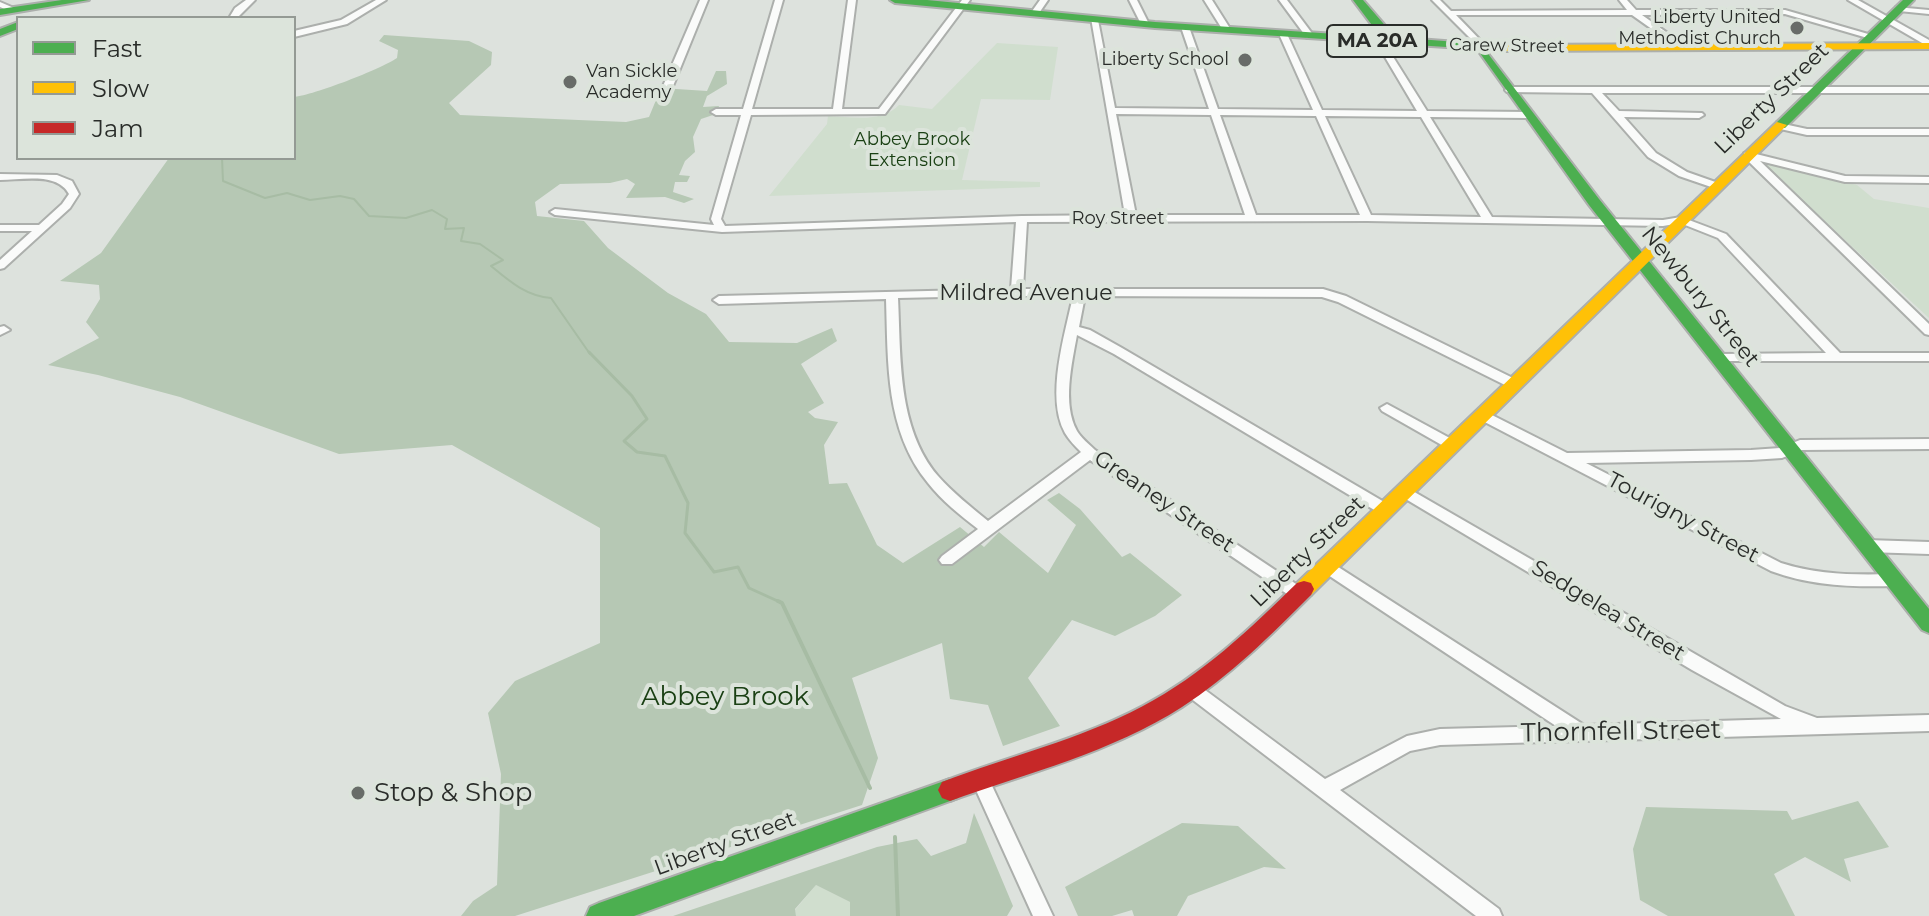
<!DOCTYPE html>
<html>
<head>
<meta charset="utf-8">
<style>
  body { margin:0 }
  #map { position:relative; width:1929px; height:916px; overflow:hidden; background:#dde2dd; font-family:Montserrat,sans-serif }
  canvas { display:block }
  .legend { position:absolute; left:16px; top:16px; width:280px; height:144px; box-sizing:border-box; background:#dce4db; border:2px solid #949a94; margin:0; padding:10px 14px; list-style:none; font-size:24px; color:#292c29 }
  .legend li { display:flex; align-items:center; gap:16px; height:40px }
  .legend b { width:40px; border:2px solid #949a94 }
</style>
</head>
<body>
<div id="map">
<canvas width="1929" height="916"></canvas>
<ul class="legend">
<li><b style="height:10px;background:#4caf50"></b>Fast</li>
<li><b style="height:10px;background:#ffc107"></b>Slow</li>
<li><b style="height:10px;background:#c62828"></b>Jam</li>
</ul>
</div>
<script>
const c = document.querySelector('canvas').getContext('2d');
c.lineJoin = 'round';
function fill(path, color) { c.fillStyle = color; c.fill(path, 'evenodd'); }
function trace(path, color, width, dash) { c.strokeStyle = color; c.lineWidth = width; c.lineCap = dash ? 'butt' : 'round'; c.setLineDash(dash || []); c.stroke(path); }
function label(font, color, halo, rows, align = 'center') {
  c.font = font + ' Montserrat,sans-serif'; c.lineWidth = 8; c.setLineDash([]); c.textBaseline = 'middle'; c.strokeStyle = halo; c.fillStyle = color; for (const [text, x, y, turn = 0] of rows) {
    c.save(); c.translate(x, y); c.rotate((+turn || 0) * Math.PI / 180); c.textAlign = isNaN(turn) ? turn : align; if (halo) c.strokeText(text, 0, 0); c.fillText(text, 0, 0); c.restore();
  }
}
fill(new Path2D(`
  M997,43l61,4 -8,53 -69,-1 -19,81 78,2v5l-271,9 58,-72 1,-8c23,1 54,7 71,-11l33,4z
  M1759,160l98,25 17,14 55,9v110z
  M816,885l34,17v14h-54l-1,-6z`), '#d0dece');
fill(new Path2D(`
  M384,35l85,6 23,11 -1,13 -42,38 11,12 166,7 23,-5 12,-29 46,3 9,-20h10l1,13 -20,12 -4,11 16,-1 -3,8 -15,5 -8,18 2,15 -10,9 -6,14 11,1 -3,6h-12l-2,10 21,7 -10,4 -19,-6 -39,1 9,-14 -8,-5 -17,4 -50,1 -25,18 2,14 47,5 24,27 60,45 38,21 23,28 68,1 35,-15 5,13 -36,23 23,39 -16,9 7,6 23,4 -14,23 5,39 18,-1 30,62 26,18 57,-36 24,20 15,-15 49,41 28,-48 -29,-25 12,-7 21,16 42,48 8,-4 52,42 -27,21 -40,20 -43,-16 -44,58 32,48 -57,20 -15,-41 -38,-6 -8,-56 -90,35 26,80 -16,47 -347,111h-54l12,-15 24,-16 4,-111 -13,-61 27,-32 85,-38v-115l-148,-83 -113,9 -159,-57 -82,-22 -50,-10 51,-27 -13,-16 14,-23 -1,-14 -39,-4 41,-28 68,-95h125v-61c20,-2 87,-28 103,-39l1,-8 -19,-9z
  M1858,801l31,46 -45,12 7,23 -46,-25 -31,17 21,42h-127l-28,-16 -7,-51 13,-42 141,4 5,9z
  M974,813l39,93 -6,10h-157v-14l-34,-17 -21,24 1,7h-123l204,-69 40,-8 14,17 35,-13z
  M1182,823l56,3 48,43 -22,-2 -76,29 -11,20h-43l-2,-6 -20,6h-34l-13,-29z`), '#b6c8b4');
trace(new Path2D(`
  M222,158l1,23 42,17 22,-5 23,7 30,-4 14,3 15,17 37,2 26,-8 15,9 -2,10 19,-1 -3,13 19,3 23,16 -12,6c18,15 35,30 60,32l39,56`), '#a7bca4', 2);
trace(new Path2D(`
  M589,352l43,44 15,23 -23,22 13,11 28,4 23,47 -3,30 29,39 24,-5 11,21 33,15`), '#a7bca4', 3);
trace(new Path2D(`
  M778,601l4,2 88,185
  M895,837l3,79`), '#a7bca4', 4);
const street = new Path2D(`
  M246,0h9l-18,18h-8l6,-10z
  M376,0h10l-39,24 -53,13v-6l47,-11z
  M700,0h8l-35,86 -8,2 -2,-2z
  M775,0h8l-31,109h81l15,-109h8l-14,109h37l83,-109h8l-85,114 -134,1 -30,104 4,7 297,-10 103,-1 -34,-197 7,2 17,88 94,1 -28,-82 4,-2 4,2 29,82 95,1 -34,-76 4,-3 4,3 35,76 95,1 -35,-59 1,-11 4,-3 4,3 -1,11 37,59 101,1 5,3 -5,3 -98,-1 62,100 171,3 18,-3 45,17 114,119h89v8h-215l-2,-3 2,-3 4,-1 108,-1 -108,-115 -38,-15 -17,3 -296,-5 -340,1 -4,67h300l23,7 173,85 2,3 -2,3h-10l-171,-85 -16,-5 -237,-1 -6,31 11,3 32,18 269,158 2,4 -2,4h-10l-267,-160 -37,-19c-5,28 -15,69 0,96 4,7 12,13 18,19l210,140 2,4 -2,4 -6,2 -6,-2 -203,-138 -138,104h-10l-3,-4 3,-4 36,-27c-18,-14 -36,-28 -50,-46 -43,-52 -40,-121 -42,-184l-167,5 -6,-4 6,-4 292,-7 5,-67 -294,10 -167,-17 -5,-3 5,-3 159,16 -3,-6 30,-104h-25l-5,-3 5,-3h27zM1116,114l95,1 34,100h-109zM1220,115l96,1 44,99h-104zM1325,116l96,1 60,100 -110,-2zM990,296h83c-8,38 -28,101 -8,137 4,7 10,13 16,19l-93,69c-17,-14 -35,-28 -50,-45 -41,-48 -37,-119 -40,-178z
  M1040,0h8l-11,16h-6l-1,-2z
  M1129,0h8l12,24 -1,2h-6z
  M1204,0h8l19,30 -1,2h-6z
  M1279,0h8l27,36 -1,2h-6z
  M1432,0h8l11,11 176,-1 -8,-10h8l9,10h149l90,26 -4,3 -86,-25 -143,1 41,29 1,2 -4,3 -48,-34h-176l29,30 1,2 -4,3z
  M1848,0h10l71,40v7z
  M0,2l14,6 1,2 -4,2 -11,-5z
  M1896,7l33,3v4l-30,-3h-3z
  M1510,87h419v6h-327l17,18 83,2 2,2 -5,3 -75,-1 32,36 31,19 34,12 1,2 -5,3 -38,-13 -31,-19 -56,-64 -85,-1 -2,-2z
  M1779,123l28,6h122v6h-122l-31,-7 -2,-2z
  M1748,152l97,24 84,1v6l-84,-1 -85,-21 169,163v11l-4,-1 -181,-177v-4z
  M0,174l57,1 15,6 7,13 -9,14 -66,60 -4,1v-9l32,-29h-32v-6h39l23,-21 7,-10c-12,-22 -47,-14 -69,-14z
  M4,326l6,4 -10,5v-8z
  M1387,404l70,38 2,3 -2,3h-10l-65,-37 -2,-3z
  M1482,410l85,43 184,-3 29,-2 20,-8 129,-1v10l-127,1 -20,8 -31,2 -165,3 195,100c38,12 74,12 113,11l6,2 2,4 -2,4 -6,2c-44,1 -82,0 -123,-15l-294,-153 -2,-3 2,-3z
  M1404,486l381,220 32,12 112,-3v16l-489,14 -30,6 -70,39 159,119 3,7h-26l-291,-222 -3,-5 3,-5 6,-2 6,2 128,95 82,-43 33,-7 116,-3 -234,-155 -3,-4 3,-4 5,-2 5,2 252,162 197,-6 -89,-49 -293,-175 -2,-4 2,-4z
  M1867,540l62,2v12l-62,-2 -5,-2 -3,-4 3,-4z
  M980,771l6,2 67,143h-20l-62,-137 3,-6z`);
const fast = new Path2D(`
  M62,0h27l-89,15v-6z
  M890,0h37l228,22 226,15 -28,-37h10l26,30 3,7 117,9v4h-21l1,5 110,144 330,410v24l-7,-3 -333,-425 -112,-156 -322,-21 -260,-25z
  M1903,0h11l-129,128h-8v-6z
  M18,22v7l-18,7v-7z
  M950,779l8,3 4,8 -4,8 -8,3 -316,115h-48l4,-9 9,-4z`);
const slow = new Path2D(`
  M1929,43v6l-424,2 -6,-3 6,-3z
  M1777,122l10,3 -476,470 -7,2 -7,-2 -3,-6 3,-6z`);
const jam = new Path2D(`
  M1304,581l7,2 3,6 -3,6c-40,40 -81,81 -129,112 -70,45 -154,66 -232,94l-8,-3 -4,-8 4,-8c67,-26 137,-42 201,-76 59,-31 107,-77 154,-123z`);
trace(street, '#acafac', 4);
trace(fast, '#acafac', 4);
trace(slow, '#acafac', 4);
trace(jam, '#acafac', 4);
fill(street, '#fafbfa');
fill(fast, '#4caf50');
fill(slow, '#ffc107');
fill(jam, '#c62828');
for (const [x, y, r, color] of [
  [1797,28,8,"#686c68"],
  [1245,60,8,"#686c68"],
  [570,82,8,"#686c68"],
  [358,793,8,"#686c68"]
]) { const dot = new Path2D(); dot.arc(x, y, r, 0, 2 * Math.PI); c.fillStyle = color; c.fill(dot); trace(dot, '#dce4db', 3); }
label('18px', '#292c29', '#dce4db', [
  ["Liberty United",1781,18],
  ["Methodist Church",1781,39],
  ["Liberty School",1229,60],
  ["Van Sickle",586,72,"left"],
  ["Academy",586,93,"left"]
], 'right');
label('18px', '#292c29', '#dce4db', [
  ["Carew Street",1507,46,1],
  ["Roy Street",1118,219]
]);
label('18px', '#1a4014', '#dce4db', [
  ["Abbey Brook",912,140],
  ["Extension",912,161]
]);
for (const [x, y, w] of [
  [1377,41,100]
]) { const box = new Path2D(); box.roundRect(x - w / 2, y - 16, w, 32, 6); c.fillStyle = '#dce4db'; c.fill(box); trace(box, '#292c29', 2); }
label('bold 20px', '#292c29', null, [
  ["MA 20A",1377,41]
]);
label('22px', '#292c29', '#dce4db', [
  ["Liberty Street",1772,99,-44],
  ["Mildred Avenue",1026,294],
  ["Newbury Street",1700,297,51],
  ["Greaney Street",1164,502,34],
  ["Tourigny Street",1683,518,28],
  ["Liberty Street",1308,552,-44],
  ["Sedgelea Street",1608,611,31],
  ["Liberty Street",725,844,-20]
]);
label('26px', '#1a4014', '#dce4db', [
  ["Abbey Brook",725,697]
]);
label('26px', '#292c29', '#dce4db', [
  ["Thornfell Street",1621,732,-1]
]);
label('26px', '#292c29', '#dce4db', [
  ["Stop & Shop",374,793]
], 'left');
</script>
</body>
</html>
